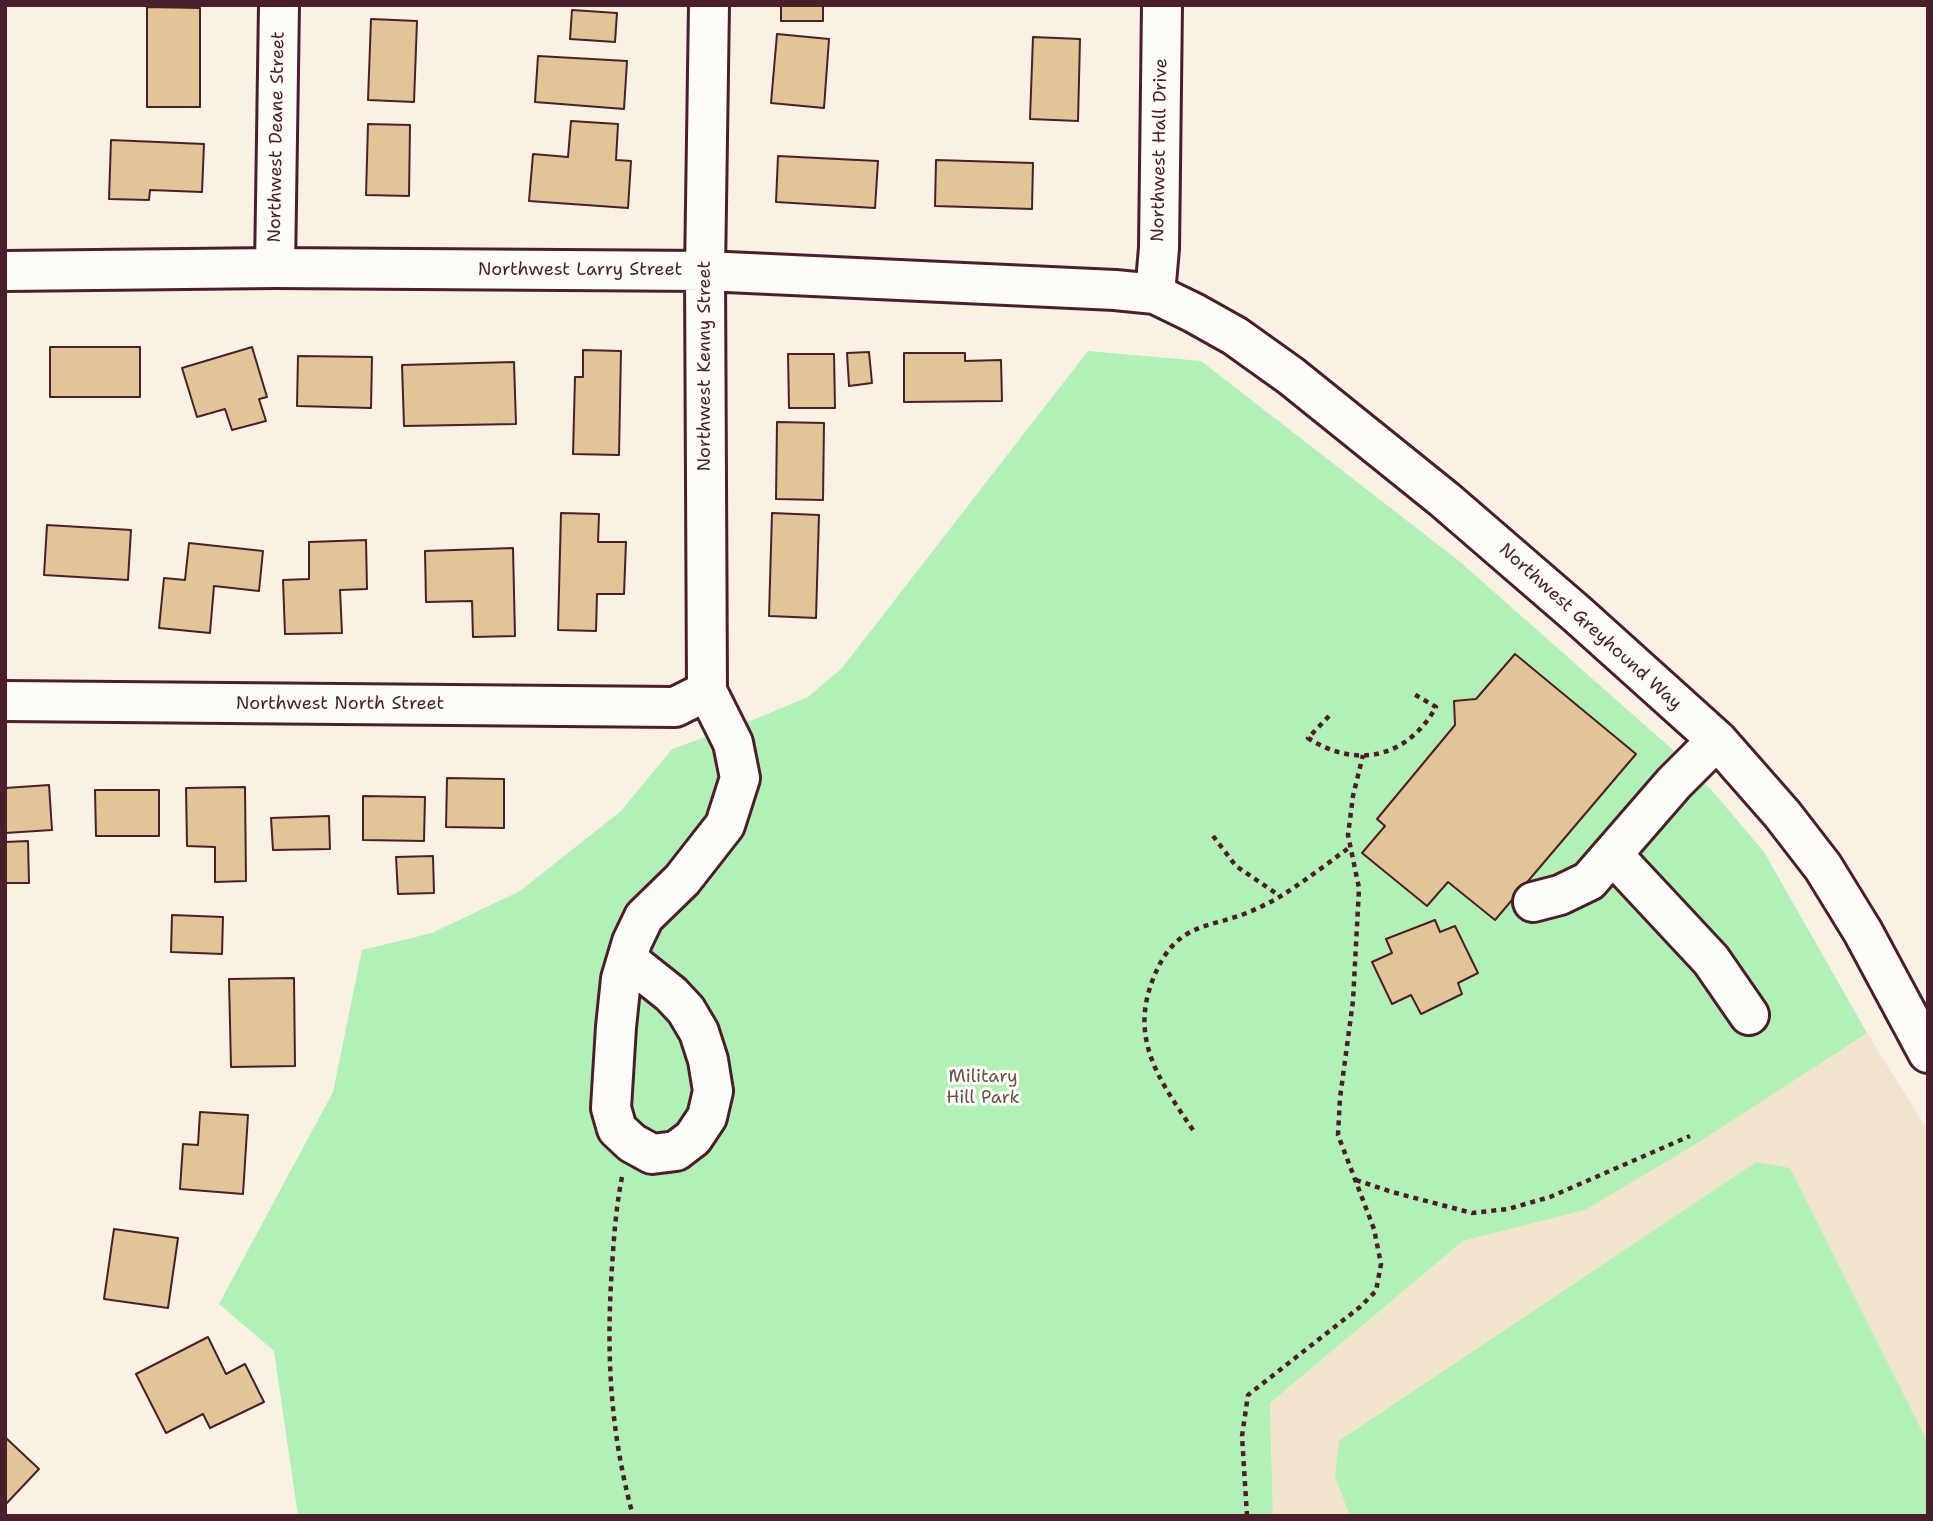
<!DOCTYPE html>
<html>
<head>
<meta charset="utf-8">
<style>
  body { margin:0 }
  #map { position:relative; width:1933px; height:1521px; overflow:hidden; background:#f8f1e4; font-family:"Shantell Sans",sans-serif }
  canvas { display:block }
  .frame { position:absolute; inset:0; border:7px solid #4a1f2b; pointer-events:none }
</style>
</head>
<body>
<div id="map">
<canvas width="1933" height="1521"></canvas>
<div class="frame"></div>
</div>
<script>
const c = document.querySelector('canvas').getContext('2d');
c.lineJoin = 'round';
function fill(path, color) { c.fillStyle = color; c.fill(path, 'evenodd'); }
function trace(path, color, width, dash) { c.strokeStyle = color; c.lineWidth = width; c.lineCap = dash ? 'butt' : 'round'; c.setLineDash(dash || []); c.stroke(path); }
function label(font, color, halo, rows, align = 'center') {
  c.font = font + ' "Shantell Sans",sans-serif'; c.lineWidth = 6; c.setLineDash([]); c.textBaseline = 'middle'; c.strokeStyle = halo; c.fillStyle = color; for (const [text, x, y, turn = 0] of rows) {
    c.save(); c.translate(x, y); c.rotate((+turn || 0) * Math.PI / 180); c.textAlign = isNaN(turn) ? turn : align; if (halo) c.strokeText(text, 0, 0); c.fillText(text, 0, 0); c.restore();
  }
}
fill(new Path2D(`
  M1867,1033l61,98v385h-655l-3,-113 193,-162 122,-31z`), '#f1e4cd');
fill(new Path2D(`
  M1088,351l113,10 258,200 214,189 41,43 50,59 103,181 -171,111 -111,66 -122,31 -193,162 3,113h-975l-24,-165 -55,-47 114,-212 29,-142 70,-17 88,-42 101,-80 51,-62 81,-29 55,-23 34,-29z
  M1756,1162l34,6 138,275v73h-578l-15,-40 4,-35z`), '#b2f0b7');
const building = new Path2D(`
  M781,5h42v16h-42z
  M147,7l53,1v99h-53z
  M572,10l45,3 -2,29 -45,-3z
  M371,19l46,2 -3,81 -46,-2z
  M777,34l52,5 -5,69 -53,-5z
  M1033,37l47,2 -2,82 -48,-2z
  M538,56l89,5 -3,48 -89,-7z
  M571,121l47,3 -2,36 15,1 -3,47 -99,-7 4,-47 35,3z
  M368,124l42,1 -1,71 -43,-1z
  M111,140l93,4 -2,48 -52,-2 -1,10 -40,-1z
  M778,156l100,5 -3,47 -99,-6z
  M936,160l97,3 -1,46 -97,-3z
  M50,347h90v50h-90z
  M252,347l15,50 -8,2 7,22 -34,9 -7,-21 -28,8 -15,-49z
  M583,350l38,1 -2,104 -46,-1 2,-77h8z
  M869,352l3,31 -23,3 -2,-33z
  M904,353h61v8l36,-1 1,41 -98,1z
  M788,354h46l1,54h-46z
  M298,356l74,1 -1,51 -74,-2z
  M514,362l2,62 -112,2 -2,-61z
  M777,422l47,1 -1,77 -47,-1z
  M561,513l38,1 -1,28h28l-2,52h-27l-1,37 -38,-1z
  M772,513l47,2 -3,103 -47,-2z
  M47,525l84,5 -3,50 -84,-5z
  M366,540l1,49 -27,1 2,43 -57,1 -2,-54 26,-1v-37z
  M189,543l74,8 -4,40 -45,-5 -4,47 -51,-5 5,-50 21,2z
  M513,548l2,88 -42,1 -1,-36 -46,1 -1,-51z
  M1515,654l121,100 -141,166 -47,-38 -21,24 -65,-53 23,-27 -8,-7 78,-94 -1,-24 22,-2z
  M447,778l57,1v49l-58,-1z
  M49,785l3,45 -47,3v-45z
  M245,787l1,94 -31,1v-35l-28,-1 -1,-58z
  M95,790h64v46h-63z
  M363,796l62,1 -1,44 -61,-1z
  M329,816l1,33 -57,1 -2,-32z
  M28,841l1,42h-24v-41z
  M433,856l1,37 -36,1 -2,-37z
  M172,915l51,2 -1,37 -51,-2z
  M1435,920l5,12 15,-6 23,47 -20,10 4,11 -41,20 -10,-19 -19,9 -20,-42 20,-9 -6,-14z
  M294,978l1,88 -64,1 -2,-88z
  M200,1112l48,3 -5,79 -63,-5 3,-45 15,1z
  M114,1229l64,9 -10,70 -64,-9z
  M208,1337l18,37 19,-10 19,38 -54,26 -7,-14 -37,19 -30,-59z
  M6,1438l33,31 -34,36v-66z`);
fill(building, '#e2c596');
trace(building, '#4a1f2b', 2);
const minor = new Path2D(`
  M275,268l4,-263
  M5,271l270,-3 430,3 410,19 40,4 39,19 41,23 56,40 154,124 132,114 140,126 65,74 41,53 40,65 65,121
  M1155,294l4,-46 3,-243
  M5,701l670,6 32,-16 -2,-420 4,-266
  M1613,855l98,105 38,55
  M1533,902l27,-7 29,-14 85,-98 43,-43
  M627,959l44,35 15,16 13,22 9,28 5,31 -6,26 -14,21 -17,13 -24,3 -20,-11 -15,-14 -6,-21 5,-81 5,-48 11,-37 12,-25 38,-37 43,-55 15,-47 -7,-35 -26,-52`);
trace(minor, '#4a1f2b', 44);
trace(new Path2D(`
  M1329,716l-21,22c49,32 100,19 128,-31l-22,-13
  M1213,836l23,30 44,30
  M1193,1130c-33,-49 -64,-90 -40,-151 7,-18 17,-35 34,-45 15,-9 30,-11 45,-16 17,-5 34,-13 49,-22 24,-15 47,-33 69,-49
  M622,1177c-6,30 -8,59 -10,90 -6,88 -2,164 21,249
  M1356,1180l36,12 80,21 36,-4 42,-12 140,-61
  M1247,1516l-5,-80 6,-41 112,-88 16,-16 5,-27 -7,-35 -36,-94 2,-37 13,-97 6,-113 -11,-53 5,-39 10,-41`), '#4a1f2b', 4.5, [5, 5]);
trace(minor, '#fdfcf7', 38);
label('18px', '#4a1f2b', '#fdfcf7', [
  ["Northwest Deane Street",277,137,-89],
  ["Northwest Hall Drive",1160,150,-89],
  ["Northwest Larry Street",580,270],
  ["Northwest Kenny Street",705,366,-90],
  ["Northwest Greyhound Way",1590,627,42],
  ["Northwest North Street",340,704]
]);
label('18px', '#64534e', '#fdfcf7', [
  ["Military",983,1077],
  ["Hill Park",983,1098]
]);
</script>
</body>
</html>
